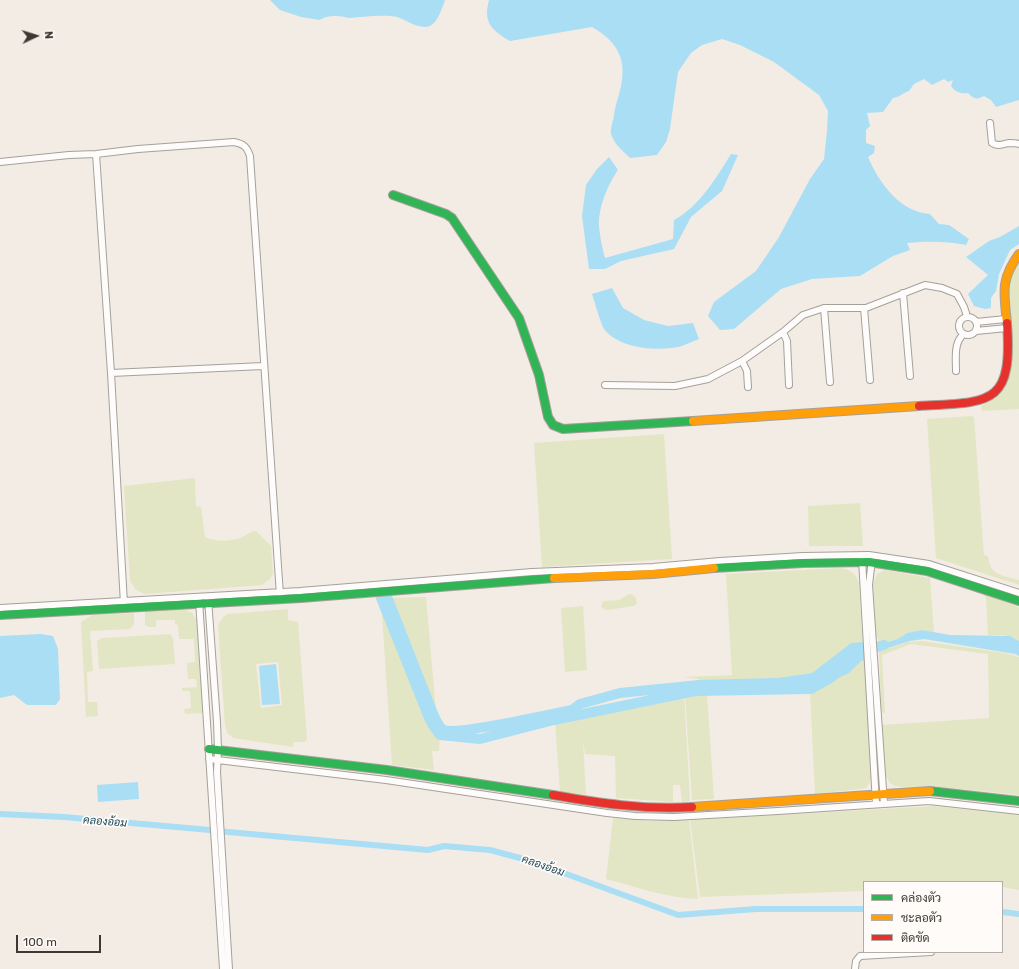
<!DOCTYPE html>
<html>
<head>
<meta charset="utf-8">
<style>
  body { margin:0 }
  #map { position:relative; width:1019px; height:969px; overflow:hidden; background:#f3ece4; font-family:Rubik,Sarabun,sans-serif }
  canvas { display:block }
  .legend { position:absolute; left:863px; top:881px; width:140px; height:72px; box-sizing:border-box; background:#fefbf8; border:1px solid #b1ada9; margin:0; padding:5px 7px; list-style:none; font-size:12px; color:#3d3832 }
  .legend li { display:flex; align-items:center; gap:8px; height:20px }
  .legend b { width:20px; border:1px solid #b1ada9 }
  .north { position:absolute; left:16px; top:16px; width:40px; height:40px; -webkit-text-stroke:3px #fefbf8; paint-order:stroke; rotate:86deg; font-size:11px; font-weight:700; line-height:16px; text-align:center; color:#3d3832 }
  .north::after { content:''; display:block; margin:auto; width:14px; height:18px; background:#3d3832; clip-path:polygon(50% 0,100% 100%,50% 72%,0 100%) }
  .scale { position:absolute; left:16px; top:935px; width:85px; height:18px; box-sizing:border-box; border:2px solid #3d3832; border-top:0; padding-left:5px; font-size:12px; line-height:14px; white-space:nowrap; color:#3d3832; -webkit-text-stroke:3px #fefbf8; paint-order:stroke }
</style>
</head>
<body>
<div id="map">
<canvas width="1019" height="969"></canvas>
<ul class="legend">
<li><b style="height:5px;background:#30b455"></b>คล่องตัว</li>
<li><b style="height:5px;background:#ff9f0a"></b>ชะลอตัว</li>
<li><b style="height:5px;background:#e5322d"></b>ติดขัด</li>
</ul>
<div class="north">N</div>
<div class="scale">100 m</div>
</div>
<script>
const c = document.querySelector('canvas').getContext('2d');
c.lineJoin = 'round';
function fill(path, color) { c.fillStyle = color; c.fill(path, 'evenodd'); }
function trace(path, color, width, dash) { c.strokeStyle = color; c.lineWidth = width; c.lineCap = dash ? 'butt' : 'round'; c.setLineDash(dash || []); c.stroke(path); }
function label(font, color, halo, rows, align = 'center') {
  c.font = font + ' Rubik,Sarabun,sans-serif'; c.lineWidth = 3.5; c.setLineDash([]); c.textBaseline = 'middle'; c.strokeStyle = halo; c.fillStyle = color; for (const [text, x, y, turn = 0] of rows) {
    c.save(); c.translate(x, y); c.rotate((+turn || 0) * Math.PI / 180); c.textAlign = isNaN(turn) ? turn : align; if (halo) c.strokeText(text, 0, 0); c.fillText(text, 0, 0); c.restore();
  }
}
fill(new Path2D(`
  M1019,259v150l-37,2 -1,-5 11,-5 11,-10 8,-19 1,-27 -2,-44v-22z
  M971,416l3,1 10,138 4,1c2,20 14,19 31,24v5l-83,-27 -9,-139z
  M664,434l8,125 -130,8 -8,-124z
  M195,478l1,28 5,1 4,30c11,5 26,5 37,0 6,-2 6,-5 14,-6l15,15 2,28 -4,6 -7,5 -117,9 -9,-4 -6,-9 -6,-95z
  M860,503l3,43h-54l-1,-40z
  M840,568c11,2 15,4 19,15l4,64 -10,2 -39,29 -112,7 -4,-6 -15,-2 49,-2 -6,-101z
  M885,570l45,8 4,54 -12,-2 -15,3 -9,6 -19,4 -1,-6h-2l-3,-53 4,-10z
  M629,594l4,1 3,3 1,5 -3,3 -27,4 -3,-1 -3,-2 2,-6 16,-1z
  M983,594l36,13v34c-11,-6 -19,-7 -31,-5l-2,-38z
  M426,597l10,115 5,12 8,7 -7,-2 -8,-11 -45,-120z
  M381,600l47,116 6,11 6,8 -1,16h-7l2,19 -42,-5z
  M583,606l4,64 -22,2 -4,-64z
  M183,609l9,4 5,8 6,92 -18,1 -1,-5 7,-1 -1,-17h-8v-3l15,-1 -1,-8h-8l-1,-16 8,-1 -1,-23h-15l-1,-14 -3,-1v-4h-19v7h-7l-4,-2v-15z
  M288,609v11l10,2 9,117 -2,3h-11l-1,5 -60,-9 -6,-5 -2,-8 -7,-100 5,-8 5,-3zM278,662l4,43 -21,3 -5,-44z
  M134,613v11l-4,5 -40,2 3,40 -6,1 1,30h9l1,14 -12,1 -5,-95 11,-7z
  M170,634l3,4 2,26 -76,5 -2,-28 5,-3z
  M922,641l83,12 14,4v138l-88,-9 -29,1 -7,-1 -5,-3 -4,-7 -5,-51 108,-7 -1,-64 -77,-10 -29,11 3,58 -4,-1 -2,-61 29,-9z
  M860,655l4,2 8,117 -2,8 -4,6 -6,1 -45,5 -5,-102 9,-7 18,-12 9,-4z
  M707,693l7,106 -22,1 -7,-105z
  M684,695l6,106 -8,1 -2,-17h-7v17l-57,-4 -1,-42 -30,-2 -2,-14 3,55 -26,-3 -5,-71z
  M934,806l85,9v75l-17,-3v-5h-138v9l-164,6 -10,-77z
  M613,818l40,3 36,-1 9,79c-31,-1 -62,-12 -92,-20z`), '#e2e6c4');
fill(new Path2D(`
  M270,0h175c-3,8 -7,22 -15,26 -11,4 -23,-6 -33,-9 -11,-3 -36,0 -49,1 -7,-3 -22,-3 -28,2l-19,-3 -21,-7z
  M489,0h530v100l-23,7 -5,-7 -7,-4c-7,4 -11,3 -16,-3 -7,1 -13,-1 -17,-7l2,-6 -5,2 -4,-3 -12,6 -8,-6 -10,5 -5,7c-6,2 -9,6 -16,7l-10,14 -16,1 3,13 -4,4v13l9,3 -1,7 -6,4c11,26 32,55 62,57l9,10 10,1 20,14 -3,6c-21,-4 -37,-4 -59,-2l3,7 -17,6 -33,20 -48,3 -31,10 -47,40 -14,1 -12,-14 6,-14 42,-31 23,-34 31,-58 14,-20 3,-28 1,-20 -9,-16 -45,-33 -34,-17 -18,-6 -20,6 -11,8 -13,19 -8,57 -4,13 -9,13 -27,3c-7,-7 -16,-14 -19,-24 -1,-5 2,-13 3,-18 1,-11 5,-20 7,-30 6,-29 -5,-45 -29,-59l-82,14c-19,-11 -27,-19 -21,-41z
  M731,154l7,1 -16,36 -31,26 -17,32 -53,12 -16,8h-16l-7,-53 4,-31 11,-16 12,-12 9,13c-10,14 -20,38 -19,56 1,11 3,22 6,32l68,-19 1,-19c26,-14 42,-42 57,-66z
  M1019,226v18l-9,6 -11,24 -3,17 -5,7v10l-6,1 -11,-3 -6,-12 20,-19 -22,-18 23,-16 11,-4z
  M612,288l11,20 21,12 24,6 25,-3 6,16c-6,2 -11,5 -17,7 -22,6 -63,3 -78,-17 -4,-7 -9,-26 -12,-35z
  M922,630l28,5 60,1 9,5v15l-4,-2 -91,-15 -14,2 -32,10 -1,-8 10,-1 11,-3 9,-6z
  M41,634l12,2 5,13 2,50 -4,6h-29l-13,-10 -14,3v-62z
  M276,664l4,40 -18,1 -3,-39z
  M138,782l1,17 -41,3 -1,-17z`), '#aadef4');
trace(new Path2D(`
  M0,814l64,3 146,13
  M217,831l211,19 16,-4 46,4 41,11 147,54 78,-6h108
  M1002,912l17,2`), '#aadef4', 6);
trace(new Path2D(`
  M778,683l36,-5 39,-30 10,-1 1,9 -4,-1 -14,14 -9,4 -8,6 -18,10 -116,2 -141,29 -74,19 -40,-4 -6,-8 -5,-9 -48,-120 7,1 46,117c2,4 5,10 8,13 11,8 112,-16 130,-19l8,-6 40,-11 79,-8 114,-3 40,-28 31,-9`), '#aadef4', 10);
const street = new Path2D(`
  M990,123l2,20c6,4 10,1 17,0 3,0 7,0 10,1
  M96,154l15,219 13,231
  M0,162l69,-7 27,-1 42,-5 96,-7c10,2 13,5 16,14 10,146 20,292 30,439
  M903,293l7,83
  M824,308l6,74
  M864,308l6,72
  M959 326a9 9 0 1 1 18 0a9 9 0 1 1-18 0Z
  M976,322l30,-3
  M976,331l31,-3
  M783,332l4,9 2,44
  M742,361l5,10 1,16
  M956,371c0,-10 -2,-26 5,-34
  M111,373l152,-7
  M605,385l70,1 33,-7 34,-18 41,-29 20,-17 21,-7h42l59,-23 17,3 15,6 7,13 2,6
  M862,559l14,245
  M872,559l-3,26 15,219
  M208,599l9,123 1,28 -1,22 12,197
  M199,600l24,369
  M0,608l300,-17 232,-19 121,-5 67,-6 83,-5 66,-1 60,9 90,29
  M209,759l177,21 221,33 28,3 39,1 104,-6 151,-10 90,10
  M855,969l1,-8 4,-5 71,-4`);
const fast = new Path2D(`
  M393,195l53,19 6,4 67,100 20,57 9,42 5,8 10,4 130,-8
  M714,568l89,-5 66,-1 58,9 92,30
  M0,615l301,-17 253,-20
  M209,749l178,21 166,25
  M930,791l89,10`);
const slow = new Path2D(`
  M1007,323c-3,-30 -7,-43 12,-69
  M693,421l226,-15
  M554,578l99,-4 61,-6
  M692,807l238,-16`);
const jam = new Path2D(`
  M919,406c72,-4 94,0 88,-83
  M553,795c46,8 91,15 139,12`);
trace(street, '#a5a09a', 8);
trace(fast, '#a5a09a', 10);
trace(slow, '#a5a09a', 10);
trace(jam, '#a5a09a', 10);
trace(street, '#fdfcfb', 6);
trace(fast, '#30b455', 8);
trace(slow, '#ff9f0a', 8);
trace(jam, '#e5322d', 8);
label('italic 11px', '#204d5f', '#fefbf8', [
  ["คลองอ้อม",105,822,4],
  ["คลองอ้อม",543,866,19]
]);
</script>
</body>
</html>
